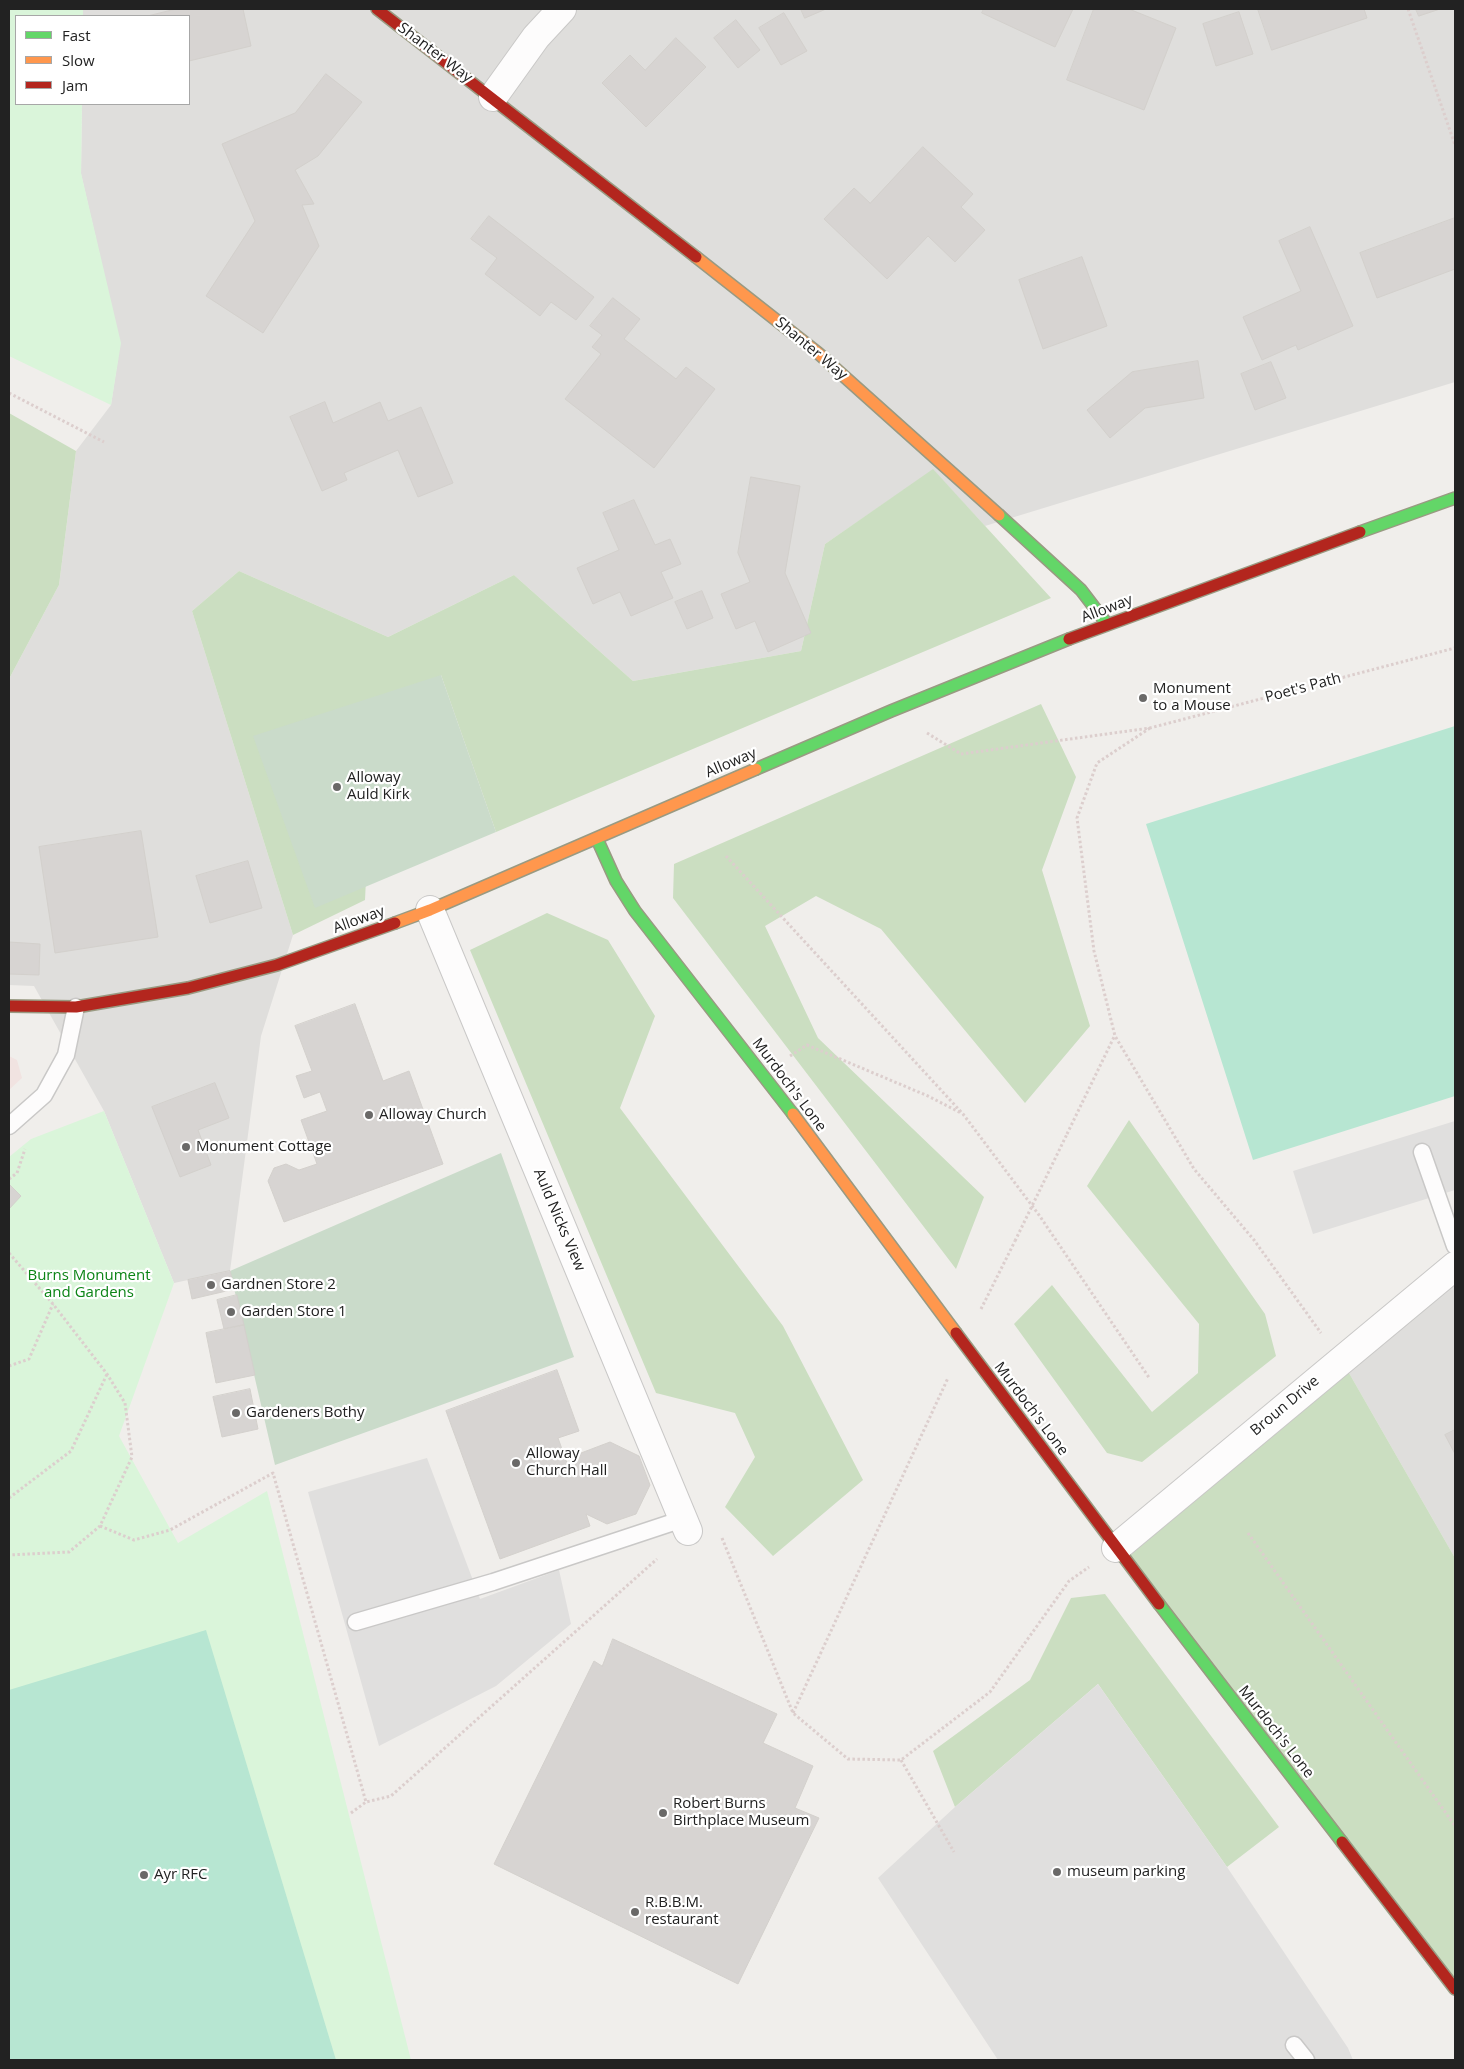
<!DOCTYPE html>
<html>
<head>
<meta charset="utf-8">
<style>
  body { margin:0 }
  #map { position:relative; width:1464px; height:2069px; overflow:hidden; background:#f0eeeb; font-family:"Open Sans",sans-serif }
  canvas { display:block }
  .frame { position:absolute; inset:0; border:10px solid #222; pointer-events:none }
  .legend { position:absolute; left:15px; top:15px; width:175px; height:90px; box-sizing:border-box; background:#fff; border:1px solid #a7a7a7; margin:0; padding:6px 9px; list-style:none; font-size:15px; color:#222 }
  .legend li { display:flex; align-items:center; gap:10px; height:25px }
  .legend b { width:25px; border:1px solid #a7a7a7 }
</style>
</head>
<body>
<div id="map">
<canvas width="1464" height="2069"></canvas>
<div class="frame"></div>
<ul class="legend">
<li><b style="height:6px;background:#63d668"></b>Fast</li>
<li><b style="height:6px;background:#ff974d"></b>Slow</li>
<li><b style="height:6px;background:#b3261e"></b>Jam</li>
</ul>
</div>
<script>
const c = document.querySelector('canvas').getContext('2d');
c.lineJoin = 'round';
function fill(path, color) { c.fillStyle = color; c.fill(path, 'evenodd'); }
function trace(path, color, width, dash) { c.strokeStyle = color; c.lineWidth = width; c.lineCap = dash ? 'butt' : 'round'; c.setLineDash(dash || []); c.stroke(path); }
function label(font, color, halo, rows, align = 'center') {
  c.font = font + ' "Open Sans",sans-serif'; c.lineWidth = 4.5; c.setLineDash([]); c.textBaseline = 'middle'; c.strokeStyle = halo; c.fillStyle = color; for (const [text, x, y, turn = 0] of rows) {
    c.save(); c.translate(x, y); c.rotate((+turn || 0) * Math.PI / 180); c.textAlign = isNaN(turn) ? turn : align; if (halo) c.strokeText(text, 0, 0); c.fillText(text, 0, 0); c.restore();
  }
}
fill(new Path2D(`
  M83,9h1372v373l-470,144 -52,-56 -108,74 -24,107 -168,30 -119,-106 -126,62 -149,-66 -47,40 101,324 -32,101 -31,235 -56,12 -70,-172 -70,-125 -25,-1v-306l50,-94 17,-134 35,-46 9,-61 -39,-170 1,-70h107v-88h-106z
  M1455,1266v292l-114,-199z`), '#dfdedc');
fill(new Path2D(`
  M9,1056l8,4 5,18 -13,12z`), '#f1e3e1');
fill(new Path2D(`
  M9,413l67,38 -17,134 -50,94z
  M933,469l118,129 -555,234 -55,-157 -74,183 -2,42 -72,35 -101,-324 47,-40 149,66 126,-62 119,106 168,-30 24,-107z
  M1041,704l35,73 -34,93 48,156 -65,77 -144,-174 -65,-33 -51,30 53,112 166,159 -28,72 -283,-371 1,-34z
  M547,913l61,27 47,76 -35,92 163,218 80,154 -90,76 -48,-49 30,-50 -20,-44 -79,-20 -186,-443z
  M1129,1120l136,194 11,42 -134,106 -35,-9 -93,-129 38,-39 100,127 46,-39 1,-49 -112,-138z
  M1341,1359l114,199v431l-339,-441z
  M1105,1594l174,233 -52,40 -129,-183 -143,123 -22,-56 97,-71 41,-82z`), '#cbdec1');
fill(new Path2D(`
  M441,675l55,157 -181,76 -62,-172z
  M501,1153l73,204 -299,108 -45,-194z`), '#cadbca');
fill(new Path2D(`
  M9,9h74v7h-67v88h66l-1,69 40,170 -10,62 -102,-49z
  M104,1111l70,172 -55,153 59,107 89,-52 144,569h-402v-903l22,-18z`), '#daf5da');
fill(new Path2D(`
  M1455,726v370l-202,64 -107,-336z
  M206,1630l130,430h-327v-370z`), '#b7e6d2');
fill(new Path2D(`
  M1455,1121v69l-142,44 -20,-63z
  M427,1458l53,141 79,-29 12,54 -75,62 -117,60 -71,-254z
  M1098,1684l129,183 121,181 5,12h-355l-120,-182 77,-71z`), '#e0dfde');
const building = new Path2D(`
  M176,9h67l8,37 -62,15v-45h-41z
  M801,9h25l-21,9z
  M984,9h89l-18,38 -73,-34z
  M1094,9h35l47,19 -32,82 -77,-30z
  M1258,9h106l3,9 -95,32z
  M1416,9h24l-21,7z
  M1239,12l14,42 -37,12 -13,-42z
  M784,13l23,38 -26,14 -22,-37z
  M736,20l24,30 -22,18 -24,-30z
  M676,38l30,29 -60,60 -44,-44 28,-28 15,15z
  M326,74l36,28 -44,54 -23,14 19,34 -12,1 17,41 -56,87 -57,-37 49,-75 -33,-77 73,-31z
  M923,147l50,47 -12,13 24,23 -30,32 -27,-26 -41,43 -63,-60 30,-31 16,15z
  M489,216l105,81 -18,23 -25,-18 -11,14 -55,-42 12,-16 -26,-19z
  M1455,218v51l-78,29 -17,-45z
  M1310,227l43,99 -55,24 -2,-5 -34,15 -19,-43 58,-26 -22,-50z
  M1082,257l25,69 -64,23 -24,-69z
  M613,298l27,21 -16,20 52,40 10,-12 29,22 -61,79 -89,-69 36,-45 -9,-7 10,-12 -12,-9z
  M1198,361l6,37 -59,10 -35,30 -23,-28 45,-38z
  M1271,362l15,36 -31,12 -14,-36z
  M325,402l8,21 47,-21 8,19 33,-14 32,76 -35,14 -20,-47 -54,23 3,7 -25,11 -32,-74z
  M751,477l49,9 -15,87 26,60 -43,19 -13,-31 -19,8 -15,-35 29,-12 -12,-29z
  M634,500l21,45 15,-6 11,25 -20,8 12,26 -42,18 -11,-24 -27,12 -16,-36 42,-18 -16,-37z
  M702,591l11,27 -26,11 -12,-27z
  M141,831l17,106 -103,16 -16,-106z
  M248,861l14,47 -52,15 -14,-47z
  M9,942l31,2 -1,31 -30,-1z
  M355,1004l28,77 26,-10 34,93 -159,58 -16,-41 6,-13 12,-4 13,6 18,-6 -16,-44 26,-9 -7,-19 -16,6 -8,-22 16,-5 -17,-45z
  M215,1083l14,35 -31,12 13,35 -31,12 -28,-70z
  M9,1184l12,12 -12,13z
  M230,1271l5,18 -43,10 -4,-19z
  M237,1295l7,30 -20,4 -7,-29z
  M244,1325l11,50 -39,8 -10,-50z
  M557,1370l22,61 -21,7 13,36 10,-21 29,-11 29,14 11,29 -14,29 -29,10 -21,-10 4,12 -90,33 -54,-148z
  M250,1389l8,40 -36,8 -9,-40z
  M1455,1430v24l-10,-19z
  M613,1639l164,75 -14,29 50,23 -18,42 24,10 -81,166 -244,-120 100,-203 8,5z`);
fill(building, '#d7d4d2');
trace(building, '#d3d0cc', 1);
const lane = new Path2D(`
  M9,1126l35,-31 22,-40 10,-48
  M1422,1152l33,94
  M356,1622l137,-40 190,-63
  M1294,2045l12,15`);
const street = new Path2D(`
  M493,97l43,-60 26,-28
  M430,910l258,621
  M1116,1548l339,-282`);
const fast = new Path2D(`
  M999,515l82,75 26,34
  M1360,532l95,-34
  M756,769l135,-58 178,-72
  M597,839l19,42 19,30 158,203
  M1159,1604l183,238`);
const slow = new Path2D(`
  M696,257l122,96 181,162
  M395,923l35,-13 326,-141
  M793,1114l163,219`);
const jam = new Path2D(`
  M377,9l319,248
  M1069,639l291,-107
  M9,1006l67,1 112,-19 89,-23 118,-42
  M956,1333l203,271
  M1342,1842l113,147`);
trace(lane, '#c9c8c7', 19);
trace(street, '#c9c8c7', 30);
trace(fast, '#999a82', 14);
trace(slow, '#999a82', 14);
trace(jam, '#999a82', 14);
trace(new Path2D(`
  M1408,9l47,136
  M9,393l95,49
  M1150,728l-53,35 -20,55 17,133 21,85 79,133 60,71 67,93
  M927,733l34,21 189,-26 305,-80
  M726,856l237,258 76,101 111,164
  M790,1056l17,-11 121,51 33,17
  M1067,1134l47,-97
  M9,1179l8,-6 8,-24
  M9,1253l44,51 54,70 18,29 7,54 -32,69 -31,26 -60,3
  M981,1309l34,-68
  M9,1366l20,-7 24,-55
  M9,1498l62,-47 36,-77
  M100,1526l34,14 36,-10 103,-57 93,329 25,-6 266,-237
  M1248,1533l207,293
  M722,1538l71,175 55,46 53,1 89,-68 79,-111 20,-14
  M793,1713l155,-335
  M901,1760l53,92
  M351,1813l15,-11`), '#dccecd', 3, [2.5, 2.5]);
trace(lane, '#fdfcfc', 16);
trace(street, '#fdfcfc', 28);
trace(fast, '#63d668', 11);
trace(slow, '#ff974d', 11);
trace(jam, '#b3261e', 11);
trace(new Path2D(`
  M1015,1241l52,-107`), '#dccecd', 3, [2.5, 2.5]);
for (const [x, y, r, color] of [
  [1143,698,5,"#6a6968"],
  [337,787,5,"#6a6968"],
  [369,1115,5,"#6a6968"],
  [186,1147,5,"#6a6968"],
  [211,1285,5,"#6a6968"],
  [231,1312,5,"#6a6968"],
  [236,1413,5,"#6a6968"],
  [516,1463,5,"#6a6968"],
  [663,1813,5,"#6a6968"],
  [1057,1872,5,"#6a6968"],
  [144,1875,5,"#6a6968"],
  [635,1912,5,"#6a6968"]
]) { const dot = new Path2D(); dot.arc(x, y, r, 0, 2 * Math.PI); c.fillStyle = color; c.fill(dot); trace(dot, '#fff', 2); }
label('15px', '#222', '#fff', [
  ["Shanter Way",435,53,37],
  ["Shanter Way",811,349,40],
  ["Alloway",1107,609,-21],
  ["Poet's Path",1303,688,-15],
  ["Alloway",731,763,-23],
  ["Alloway",359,920,-20],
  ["Murdoch's Lone",789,1085,53],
  ["Auld Nicks View",559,1220,67],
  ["Broun Drive",1285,1406,-40],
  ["Murdoch's Lone",1031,1409,53],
  ["Murdoch's Lone",1276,1732,52]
]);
label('15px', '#222', '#fff', [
  ["Monument",1153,689],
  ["to a Mouse",1153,706],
  ["Alloway",347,778],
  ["Auld Kirk",347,795],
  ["Alloway Church",379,1115],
  ["Monument Cottage",196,1147],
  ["Gardnen Store 2",221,1285],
  ["Garden Store 1",241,1312],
  ["Gardeners Bothy",246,1413],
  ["Alloway",526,1454],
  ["Church Hall",526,1471],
  ["Robert Burns",673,1804],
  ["Birthplace Museum",673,1821],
  ["museum parking",1067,1872],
  ["Ayr RFC",154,1875],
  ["R.B.B.M.",645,1903],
  ["restaurant",645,1920]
], 'left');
label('15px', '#0c8416', '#fff', [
  ["Burns Monument",89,1276],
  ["and Gardens",89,1293]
]);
</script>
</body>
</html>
